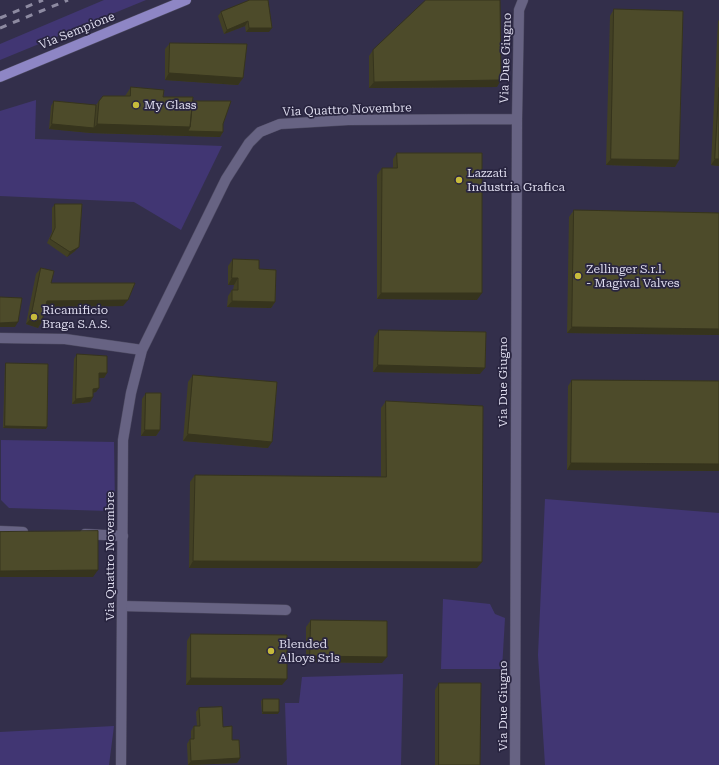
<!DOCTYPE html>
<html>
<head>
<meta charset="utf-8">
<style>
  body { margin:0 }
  canvas { display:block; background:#332f4b }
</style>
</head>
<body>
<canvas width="719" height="765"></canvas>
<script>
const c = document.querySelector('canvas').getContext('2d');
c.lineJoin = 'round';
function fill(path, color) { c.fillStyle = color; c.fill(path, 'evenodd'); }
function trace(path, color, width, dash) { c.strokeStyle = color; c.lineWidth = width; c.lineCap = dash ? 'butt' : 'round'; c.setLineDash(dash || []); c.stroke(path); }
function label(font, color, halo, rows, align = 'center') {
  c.font = font + ' "Roboto Serif",serif'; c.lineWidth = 3.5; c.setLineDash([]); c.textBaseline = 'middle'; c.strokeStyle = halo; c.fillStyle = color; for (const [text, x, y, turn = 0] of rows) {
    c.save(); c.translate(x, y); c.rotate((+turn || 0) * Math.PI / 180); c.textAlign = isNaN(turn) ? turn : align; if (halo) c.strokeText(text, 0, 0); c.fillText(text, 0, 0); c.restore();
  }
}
fill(new Path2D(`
  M104,0h42l-146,60v-16z
  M36,100l-1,39 187,7 -41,84 -47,-28 -134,-6v-85z
  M1,440l113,2 1,66 -5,3 -101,-3 -8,-8z
  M545,499l174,14v252h-174l-7,-110z
  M443,599l47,5 5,10 10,4 -3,51h-61z
  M403,674l-2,91h-114l-2,-62h14l3,-26z
  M114,726l-5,39h-109v-33z`), '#413673');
const service = new Path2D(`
  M0,531l23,1
  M85,534l38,2
  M122,606l164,4`);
const minor = new Path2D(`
  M0,338l65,1 77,11
  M121,765l2,-325 8,-47 11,-43 84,-171 23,-36 11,-11 20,-8 68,-4 169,-1
  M515,765l2,-646 2,-109 4,-10`);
const primary = new Path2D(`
  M0,77l186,-77`);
trace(service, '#4d4a61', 11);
trace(minor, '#4d4a61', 11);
trace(primary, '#4d4a61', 11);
trace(service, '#676383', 10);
trace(minor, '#676383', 10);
trace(primary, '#8e86c5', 10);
trace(new Path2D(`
  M0,18l43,-18
  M0,28l68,-28`), '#8d8aa1', 3, [7, 7]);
fill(new Path2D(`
  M250,0l19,32h-23l-1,-6 -21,8 -6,-18 3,-4z
  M614,9l65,151 -4,7 -69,-2 4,-149z
  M719,20v146l-8,-1 7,-144z
  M170,43l73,35 -5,7 -73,-5v-31z
  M373,50l124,37 -128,1v-32z
  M131,87l32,10 30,4 30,23v8l-3,5 -129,-4 -42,-4 2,-23 3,-5 42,4 3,-4 26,-5z
  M397,153l80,147 -100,-1v-124l5,-7h11v-9z
  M55,204l20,47 -8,6 -20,-14 5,-11v-24z
  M574,210l145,3v122l-152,-2 2,-116z
  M233,259l26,10 16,33 -4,6 -44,-1 1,-11 4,-6h1l1,-5h-6v-19z
  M41,268l10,15 72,23 -78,1 -3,14 -4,7 -12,-4 10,-50z
  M379,330l101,44 -107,-2 1,-35z
  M77,354l30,19 -3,5h-5l-3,14 -3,1v4l-3,5 -18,2 2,-45z
  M6,363l41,64 -1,2 -43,-1 2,-63z
  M193,375l75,73 -85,-7 5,-59z
  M572,380l147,1v90l-152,-1 1,-84z
  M146,393l14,37 -4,6h-15l1,-37z
  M386,401l91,167h-288l1,-86 5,-7 186,2v-69z
  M311,620l71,43 -76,-1v-35z
  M191,634l91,51h-96l1,-44z
  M439,683l41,82h-45v-75z
  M263,699l15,15h-16l-1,-13z
  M199,708l24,19 9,13 8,18 -3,5 -49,2 -1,-21 3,-5h1v-8l3,-5h3l-1,-14z`), '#424024');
fill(new Path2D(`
  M248,21l-3,5 -21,8 3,-4z
  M249,28h23l-3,4h-23z
  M169,73l74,5 -5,7 -73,-5z
  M501,80l-4,7 -128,1 5,-6z
  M52,124l42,4 3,-4 93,3 33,5 -3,5 -129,-4 -42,-4z
  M611,159l68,1 -4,7 -69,-2z
  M715,159h4v7l-8,-1z
  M79,247l-4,4 -8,6 3,-5z
  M232,278h6l-4,7h-6z
  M381,293h101l-5,7 -100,-1z
  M128,300l-5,6 -81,1 5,-6z
  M232,301l43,1 -4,6 -44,-1z
  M31,318l11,3 -4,7 -12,-4z
  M18,322l-3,5h-15v-4z
  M572,327l147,2v6l-152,-2z
  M378,365l107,3 -5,6 -107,-2z
  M99,373h8l-3,5h-8z
  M99,388l-3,4 -6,1 3,-4z
  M93,397l-3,5 -18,2 4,-5z
  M5,426l42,1 -1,2 -43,-1z
  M145,430h15l-4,6h-15z
  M188,434l84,8 -4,6 -85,-7z
  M571,463l148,1v7l-152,-1z
  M193,561l289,1 -5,6h-288z
  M98,570l-5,7h-93v-6z
  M310,656l77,1 -5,6 -76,-1z
  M191,678l96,1 -5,6h-96z
  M263,712h16l-1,2h-16z
  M240,758l-3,5 -49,2 3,-4z`), '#36341d');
const building = new Path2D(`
  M250,0h18l4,28h-23l-1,-7 -21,9 -6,-18z
  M426,0h74l1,80 -127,2 -1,-32z
  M614,9l69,2 -4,149 -68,-1z
  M170,43l77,1 -4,34 -74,-5z
  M131,87l33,3 -1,7h30l-3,30 -93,-3 2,-23 4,-5h27z
  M719,88v71h-4z
  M54,101l42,4 -2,23 -42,-4z
  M193,101h38l-8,23v8l-35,-1 2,-4z
  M397,153h85v140h-101l1,-125h15z
  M55,204h27l-3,43 -9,5 -20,-13 5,-11z
  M574,210l145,3v116l-147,-2z
  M233,259l26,1v9l17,1 -1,32 -43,-1v-11h6v-12h-6z
  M41,268l13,3 -3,12h84l-7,17 -81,1 -5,20 -11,-3z
  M0,297l22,1 -4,24 -18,1z
  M379,330l107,2 -1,36 -107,-3z
  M77,354l30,2v17h-8v15l-6,1v8l-17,2z
  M6,363l42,1 -1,63 -42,-1z
  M193,375l84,7 -5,60 -84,-8z
  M572,380l147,1v83l-148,-1z
  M146,393h15l-1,37h-15z
  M386,401l97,5 -1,156 -289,-1 2,-86 191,2z
  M98,531v39l-98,1v-39z
  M311,620l76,1v36l-77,-1z
  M191,634l96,1v44l-96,-1z
  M439,683h42l-1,82h-41z
  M263,699h16v13h-16z
  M222,707l1,20 9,-1v14h7l1,18 -49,3 -1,-22h4v-13h6l-1,-18z`);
fill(building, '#4d4b2a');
trace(building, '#36341d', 1);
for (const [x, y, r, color] of [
  [136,105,4,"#c7bb3c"],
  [459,180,4,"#c7bb3c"],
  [578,276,4,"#c7bb3c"],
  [34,317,4,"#c7bb3c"],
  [271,651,4,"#c7bb3c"]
]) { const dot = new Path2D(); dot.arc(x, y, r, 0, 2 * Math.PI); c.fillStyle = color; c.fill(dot); trace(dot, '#292540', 1.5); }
label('12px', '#dddbed', '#292540', [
  ["Via Sempione",77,31,-22],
  ["Via Due Giugno",506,58,-88],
  ["Via Quattro Novembre",347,110,-2],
  ["Via Due Giugno",503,382,-90],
  ["Via Quattro Novembre",110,556,-90],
  ["Via Due Giugno",503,706,-90]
]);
label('12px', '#dddbed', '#292540', [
  ["My Glass",144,105],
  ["Lazzati",467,173],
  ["Industria Grafica",467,187],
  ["Zellinger S.r.l.",586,269],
  ["- Magival Valves",586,283],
  ["Ricamificio",42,310],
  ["Braga S.A.S.",42,324],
  ["Blended",279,644],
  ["Alloys Srls",279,658]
], 'left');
</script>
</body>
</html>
